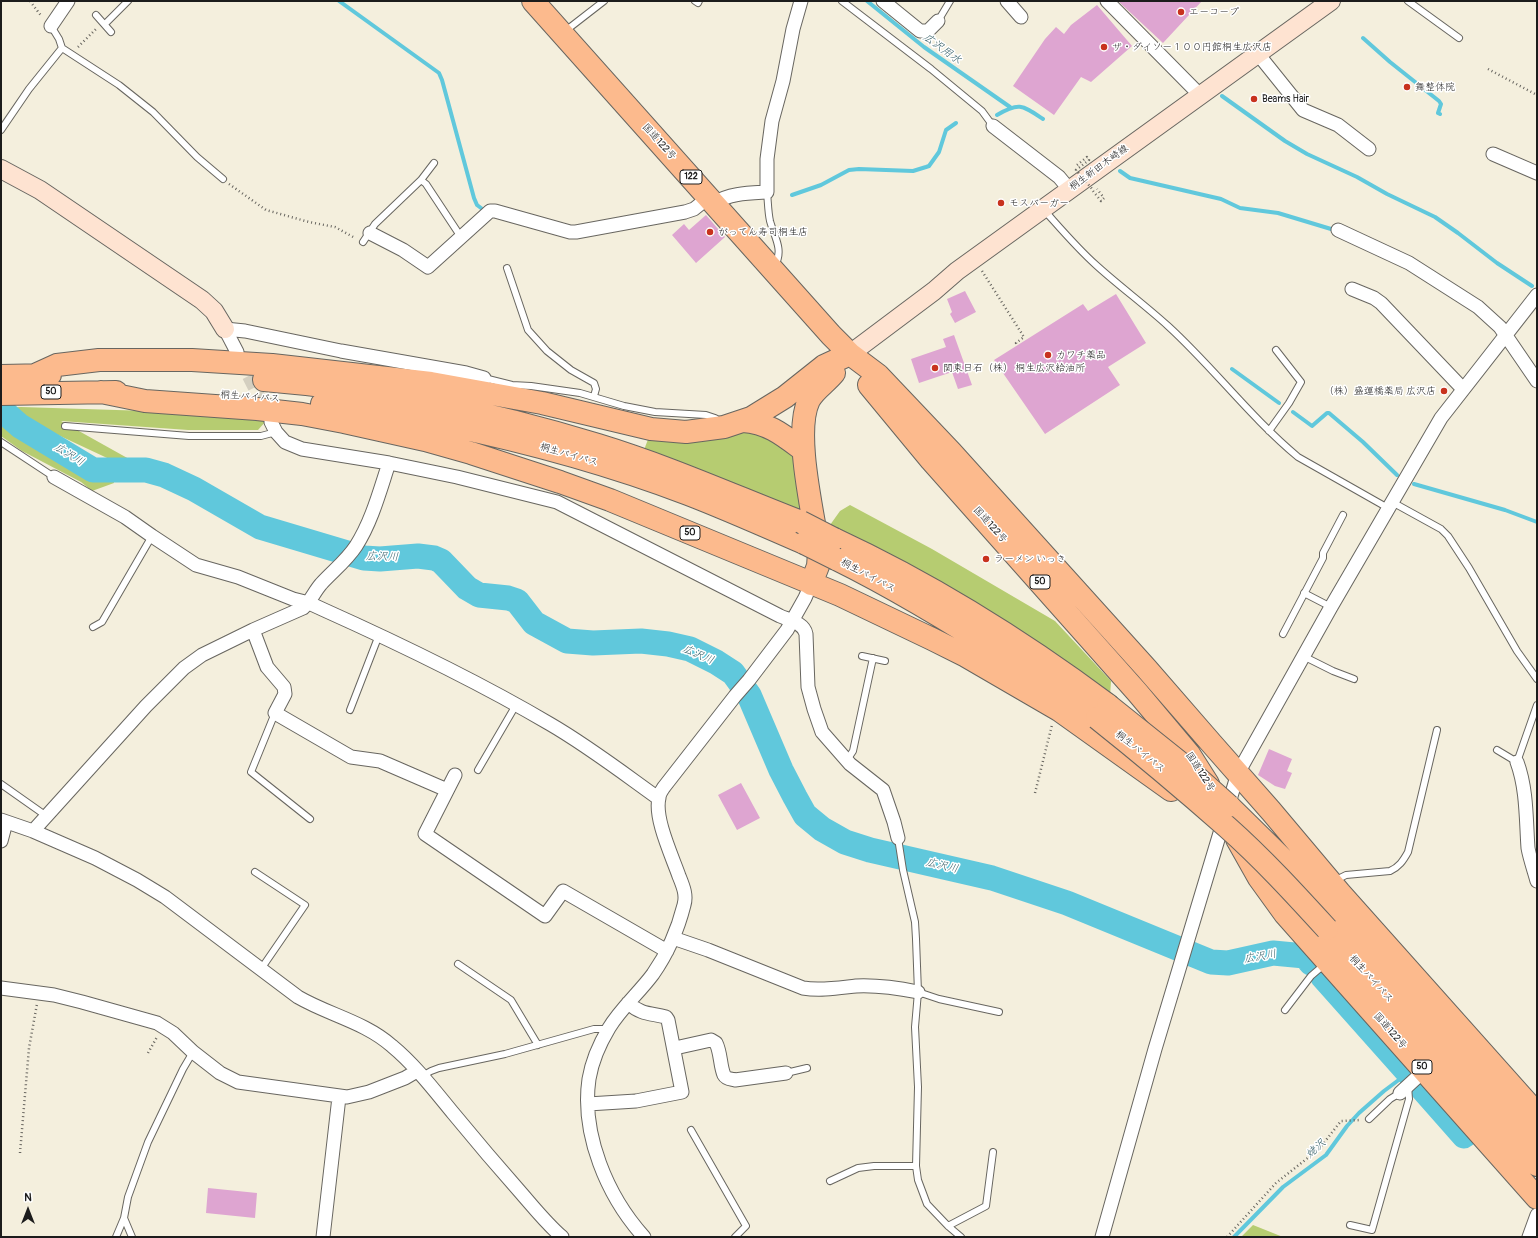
<!DOCTYPE html>
<html>
<head>
<meta charset="utf-8">
<style>
  body { margin:0 }
  #map { position:relative; width:1538px; height:1238px; overflow:hidden; background:#f4efdd; font-family:Pangolin,sans-serif }
  canvas { display:block }
  .frame { position:absolute; inset:0; border:2px solid #1c1c1c; pointer-events:none }
  .north { position:absolute; left:8px; top:1190px; width:40px; height:40px; -webkit-text-stroke:3px #fff; paint-order:stroke; rotate:0deg; font-size:11px; font-weight:700; line-height:16px; text-align:center; color:#1c1c1c }
  .north::after { content:''; display:block; margin:auto; width:14px; height:18px; background:#1c1c1c; clip-path:polygon(50% 0,100% 100%,50% 72%,0 100%) }
</style>
</head>
<body>
<div id="map">
<canvas width="1538" height="1238"></canvas>
<div class="frame"></div>
<div class="north">N</div>
</div>
<script>
const c = document.querySelector('canvas').getContext('2d');
c.lineJoin = 'round';
function fill(path, color) { c.fillStyle = color; c.fill(path, 'evenodd'); }
function trace(path, color, width, dash) { c.strokeStyle = color; c.lineWidth = width; c.lineCap = dash ? 'butt' : 'round'; c.setLineDash(dash || []); c.stroke(path); }
function label(font, color, halo, rows, align = 'center') {
  c.font = font + ' Pangolin,"Klee One",sans-serif'; c.lineWidth = 3; c.setLineDash([]); c.textBaseline = 'middle'; c.strokeStyle = halo; c.fillStyle = color; for (const [text, x, y, turn = 0] of rows) {
    c.save(); c.translate(x, y); c.rotate((+turn || 0) * Math.PI / 180); c.textAlign = isNaN(turn) ? turn : align; if (halo) c.strokeText(text, 0, 0); c.fillText(text, 0, 0); c.restore();
  }
}
fill(new Path2D(`
  M21,407l127,4 92,6 10,3 16,1 -8,9h-70l-127,-9 172,96 -192,-90 -27,-16h-13v-3z
  M1,418l17,13 69,43 17,3h9l1,6 -22,8 -11,-9 -59,-31 -21,-15z
  M753,428l39,25 4,8 7,52 -159,-63 6,-16z
  M850,505l82,44 123,72 56,60 -1,16 -280,-172 10,-14z
  M1253,1225l30,12h-42z`), '#b6cc71');
trace(new Path2D(`
  M339,1l100,72 3,7 32,118 3,7 4,3
  M867,1l57,46 86,60
  M1363,38l27,24 49,39 2,3 -3,9 2,1
  M1222,96l63,45 22,13 50,23 30,17 48,23 23,16 39,30 35,23
  M997,115c22,-13 25,-10 46,4
  M1120,171l10,7 91,21 19,9 38,5 53,16
  M792,195l29,-10 28,-15 10,-1 54,2 13,-4 3,-1 10,-14 7,-22 10,-7
  M1232,369l47,34
  M1293,412l19,14 15,-13h2l34,29 34,33
  M1414,484l91,26 32,12
  M1234,1237l49,-50 43,-32 21,-29 12,-13 25,-22 24,-18`), '#60c8dc', 4);
trace(new Path2D(`
  M3,411l17,15 73,44h53l18,5 30,14 66,38 104,31 16,1 38,-3 16,2 7,3 26,27 12,7 29,3 9,3 17,22 33,18 26,2 48,-2 27,3 22,5 26,13 17,11 16,22 32,75 14,27 10,18 17,14 23,13 25,8 122,28 75,25 144,59 17,1 45,-10 32,3 6,7
  M1322,976l89,100
  M1419,1085l45,51`), '#60c8dc', 25);
fill(new Path2D(`
  M1118,1h84l-39,42z
  M1097,5l35,41 -41,36 -10,-5 -27,38 -41,-29 32,-47 11,-12 8,7 7,-9z
  M706,215l19,22 -29,26 -24,-28 12,-11 5,6z
  M965,291l11,21 -21,11 -5,-9 2,-2 -5,-13z
  M1116,294l30,49 -38,24 12,18 -75,49 -51,-74 89,-56 5,7z
  M954,335l18,50 -14,4 -6,-17 -33,11 -8,-24 35,-12 -3,-8z
  M1269,749l23,10 -5,12 5,2 -7,16 -10,-3 -17,-11z
  M741,783l19,35 -23,12 -19,-35z
  M208,1188l49,5 -2,25 -49,-5z`), '#dea5d1');
trace(new Path2D(`
  M240,359l27,54`), '#d4cfc0', 13, [13, 6]);
const lane = new Path2D(`
  M695,1l3,2 1,-2
  M842,1l89,68 51,42 11,15
  M1408,1l51,37
  M96,15l15,17
  M938,21l12,-20
  M105,24l23,-23
  M51,26l8,13 3,9 57,37 34,27 44,45 26,22
  M564,32l40,-31
  M1,130l28,-41 33,-41
  M421,180l5,4 35,53
  M767,192c1,10 1,20 3,29 4,15 14,29 5,44
  M1044,210c17,19 33,38 52,55 23,21 49,40 72,61 45,41 82,91 130,131l90,51
  M363,242l12,-18 46,-44 13,-17
  M507,268l21,62 19,21 24,19 23,13 2,6 -2,7
  M484,378l28,7 19,1 49,7 44,13 31,6 51,3 9,3 4,3
  M65,426l124,10h72l15,-4
  M1269,431l20,-28 12,-21 -25,-32
  M1,442l53,35
  M1392,502l49,27 7,7 21,32 48,83 20,28
  M1304,593l27,14
  M93,627l9,-5 50,-86
  M1283,634l40,-76v-5l20,-38
  M862,656l23,5
  M1303,656l30,15 21,8
  M350,710l29,-75
  M275,713l-24,59 59,47
  M1497,750l20,12 20,-57
  M847,760l6,-9 20,-93
  M478,770l38,-65
  M1,784l44,31
  M898,838l5,32 12,52 1,17 2,53 -3,35 3,60 -2,79 2,14 9,24 21,22 13,11
  M255,872l50,33 -44,64
  M1334,881l12,-6 44,-4c9,-4 13,-10 18,-19l29,-122
  M458,964l53,36 27,45
  M918,992l21,7 60,13
  M1285,1010l26,-34 14,-12
  M786,1073l21,-5
  M422,1076l9,-5 8,-3 66,-14 89,-25h15
  M1369,1119l21,-20 10,-6
  M691,1130l55,96 -11,11
  M830,1181l28,-13 16,-2h42
  M1350,1225l22,5 37,-131 -1,-13
  M948,1226l38,-20 7,-54
  M116,1237l8,-19
  M132,1237l-8,-19 4,-21 20,-55 35,-73 10,-17`);
const street = new Path2D(`
  M883,1l37,30h8l10,-10
  M1007,1l14,16
  M1107,1l87,88 5,8
  M51,26l17,-25
  M1258,54l45,56 35,15 31,24
  M993,126l66,51 10,12
  M1493,154l44,19
  M714,203c16,-10 35,-10 53,-11v-33l5,-38 11,-40 10,-52 8,-28
  M1338,230l71,33 69,44 22,20 37,54
  M370,233l33,17 25,17 62,-56h5l75,21h6l109,-20 9,-3 15,-12
  M1352,289l22,9 7,5 82,86
  M225,329l20,2 96,20 125,22 18,5 -3,14
  M225,329l12,23
  M271,422l5,10 9,10 17,7 87,14 68,14 100,25 223,114c9,4 24,7 26,18l2,53 6,22 8,23 28,32 33,26 11,32 4,16
  M54,477l71,40 27,19 44,29 42,12 55,22 16,4 13,6c78,35 155,72 228,115 38,22 73,49 108,74
  M253,630l14,37 17,20 1,7 -10,19 76,44 29,4 67,29
  M1517,762c10,27 9,58 11,86 2,11 6,22 9,33
  M455,775l-30,59 120,82 18,-25 104,60
  M1,820l32,11 62,27 42,22 28,17 133,100c31,18 67,25 94,49 23,19 42,44 61,67 23,28 46,55 69,81 13,15 25,30 40,43
  M33,831l113,-125 38,-38 18,-13 51,-25 50,-22c8,-7 11,-16 18,-24 12,-13 26,-24 35,-38 16,-25 24,-56 33,-83
  M1,841l5,-19
  M673,938l35,12 95,38c17,3 35,0 53,-2 21,-1 42,2 62,6
  M1,988l53,7 28,7 75,21 16,10 20,19 27,21 18,9 109,15 22,-5 36,-14 12,-7
  M675,1048l36,-8 5,3c5,10 4,23 8,32 2,4 7,4 11,5l51,-7
  M1400,1093l25,-23
  M588,1104l48,-3 46,-9 -14,-72 -2,-3c-16,-4 -24,-2 -38,-14
  M323,1237l16,-140
  M644,1237c-37,-41 -63,-103 -55,-158 3,-18 11,-36 20,-51 12,-20 30,-35 44,-54 14,-20 25,-45 31,-69 3,-10 -1,-19 -5,-29 -7,-20 -25,-58 -20,-78 0,-4 3,-8 5,-11l71,-91 14,-16 38,-50 18,-32 6,-14
  M1102,1237l53,-188 83,-276 93,-166 110,-189 96,-123
  M1529,1237l8,-22`);
const secondary = new Path2D(`
  M1,169l39,21 162,110 12,11 11,18
  M850,354l84,-63 23,-20 374,-270`);
const highway = new Path2D(`
  M533,1l298,334 19,19 28,21 74,78 194,215 66,76 59,67 69,82 197,221
  M35,375l22,-10 42,-5h93l80,5 159,18 111,20 109,26 35,3 38,-5 27,-9 34,-21 39,-31 26,-12
  M1,376l49,-1
  M264,380c112,9 226,32 334,65 69,21 136,51 203,77
  M869,385l62,75 206,232 52,62 19,30
  M101,392l44,9 112,8 45,5 42,8 81,18 46,13 89,29 50,18 230,95 92,44 34,17 93,54 112,80
  M1,394l115,-2
  M322,404c42,4 83,13 125,21 81,17 162,39 241,69 39,15 77,32 116,49
  M743,421c26,2 40,14 60,29
  M834,539c97,45 188,102 274,166
  M836,559c63,31 123,68 182,106 27,18 53,34 79,53
  M811,584l7,-18 1,-13c-5,-37 -26,-120 -10,-153 6,-11 17,-17 25,-27
  M1229,806l60,59 50,52 198,221
  M1237,839l22,39 26,36 252,284
  M1327,929l210,236`);
trace(lane, '#686660', 8);
trace(street, '#686660', 15);
trace(secondary, '#686660', 20);
trace(highway, '#686660', 24);
trace(new Path2D(`
  M30,1l12,16
  M78,47l18,-18
  M1488,69l49,26
  M229,184l37,26 43,12 26,5 20,11
  M1093,191l8,10 3,-3 -7,-9
  M982,271l42,66 -8,6 1,2
  M1035,793l17,-68
  M148,1053l9,-16
  M20,1153l9,-105 8,-44
  M1227,1237l49,-54 43,-34 22,-28 20,-1`), '#686660', 2.5, [1, 3]);
trace(lane, '#fff', 6);
trace(street, '#fff', 13);
trace(secondary, '#fee3d1', 18);
trace(highway, '#fcba8d', 22);
const highwayBridge = new Path2D(`
  M801,522l33,17
  M804,543l32,16
  M1108,705l75,60 46,41
  M1097,718c44,35 88,72 130,109 36,32 68,67 100,102`);
trace(highwayBridge, '#686660', 24, []);
trace(new Path2D(`
  M1077,165l10,-8 2,3 -13,10 17,20`), '#686660', 2.5, [1, 3]);
trace(highwayBridge, '#fcba8d', 22);
for (const [x, y, r, color] of [
  [1181,12,4,"#c8321e"],
  [1104,47,4,"#c8321e"],
  [1407,87,4,"#c8321e"],
  [1254,99,4,"#c8321e"],
  [1001,203,4,"#c8321e"],
  [710,232,4,"#c8321e"],
  [1048,355,4,"#c8321e"],
  [935,368,4,"#c8321e"],
  [1444,391,4,"#c8321e"],
  [986,559,4,"#c8321e"]
]) { const dot = new Path2D(); dot.arc(x, y, r, 0, 2 * Math.PI); c.fillStyle = color; c.fill(dot); trace(dot, '#fff', 1.5); }
for (const [x, y, w] of [
  [691,177,22],
  [51,392,20],
  [690,533,20],
  [1040,582,20],
  [1422,1067,20]
]) { const box = new Path2D(); box.roundRect(x - w / 2, y - 7, w, 14, 3); c.fillStyle = '#fff'; c.fill(box); trace(box, '#1c1c1c', 1); }
label('bold 9px', '#1c1c1c', null, [
  ["122",691,177],
  ["50",51,392],
  ["50",690,533],
  ["50",1040,582],
  ["50",1422,1067]
]);
label('10px', '#1c1c1c', '#fff', [
  ["エーコープ",1189,12],
  ["ザ・ダイソー１００円館桐生広沢店",1112,47],
  ["舞整体院",1415,87],
  ["Beams Hair",1262,99],
  ["モスバーガー",1009,203],
  ["がってん寿司桐生店",718,232],
  ["カワチ薬品",1056,355],
  ["関東日石（株） 桐生広沢給油所",943,368],
  ["（株）盛運橋薬局 広沢店",1436,391,"right"],
  ["ラーメン いっき",994,559]
], 'left');
label('10px', '#1c1c1c', '#fff', [
  ["国道122号",659,142,48],
  ["桐生新田木崎線",1099,168,-36],
  ["桐生バイパス",250,397,4],
  ["桐生バイパス",569,455,16],
  ["国道122号",990,525,48],
  ["桐生バイパス",868,576,28],
  ["桐生バイパス",1140,752,39],
  ["国道122号",1200,772,57],
  ["桐生バイパス",1371,979,48],
  ["国道122号",1390,1031,49]
]);
label('italic 11px', '#376169', '#fff', [
  ["広沢用水",942,49,36],
  ["広沢川",69,455,31],
  ["広沢川",382,557,2],
  ["広沢川",698,655,23],
  ["広沢川",942,866,13],
  ["広沢川",1260,957,-10],
  ["姥沢",1316,1149,-43]
]);
</script>
</body>
</html>
